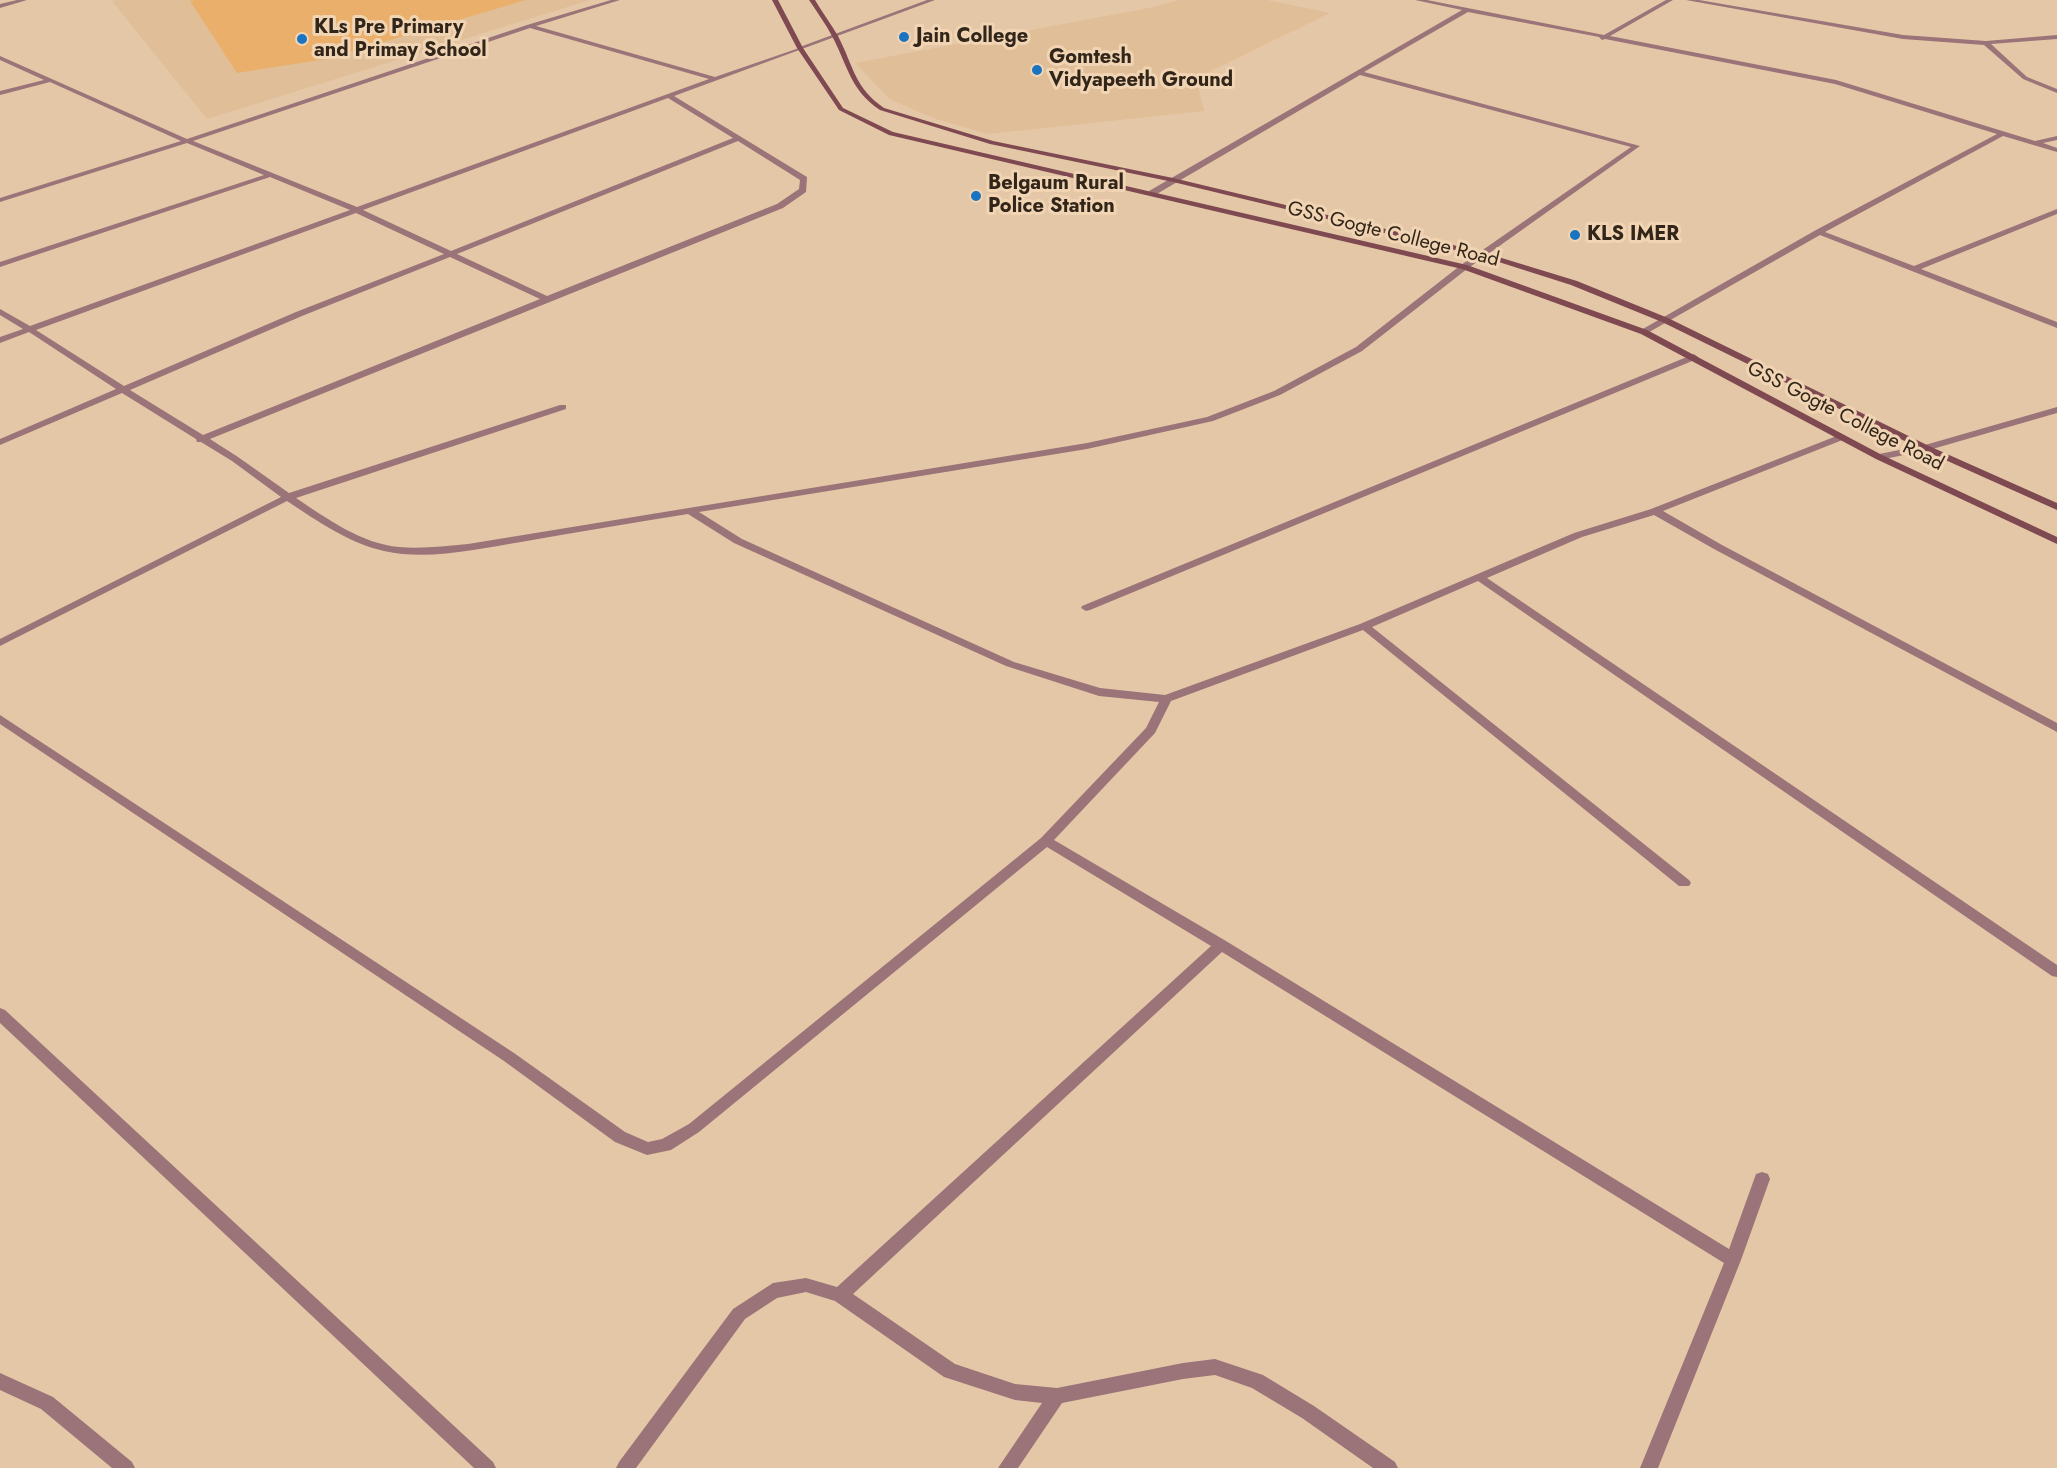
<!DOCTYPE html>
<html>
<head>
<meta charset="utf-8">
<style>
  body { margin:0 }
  canvas { display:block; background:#e4c7a6 }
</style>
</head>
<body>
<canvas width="2057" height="1468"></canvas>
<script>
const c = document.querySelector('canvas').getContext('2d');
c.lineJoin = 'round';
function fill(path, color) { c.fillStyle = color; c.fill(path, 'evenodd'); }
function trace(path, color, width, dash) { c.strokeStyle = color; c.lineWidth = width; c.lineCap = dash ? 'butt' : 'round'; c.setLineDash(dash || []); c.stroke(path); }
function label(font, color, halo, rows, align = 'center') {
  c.font = font + ' Jost,sans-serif'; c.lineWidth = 6; c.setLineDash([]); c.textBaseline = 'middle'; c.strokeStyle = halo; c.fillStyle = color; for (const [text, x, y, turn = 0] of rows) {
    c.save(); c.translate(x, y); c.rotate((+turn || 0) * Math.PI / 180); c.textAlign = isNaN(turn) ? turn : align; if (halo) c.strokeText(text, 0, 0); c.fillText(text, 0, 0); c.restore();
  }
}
fill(new Path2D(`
  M119,0h471l-383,119 -95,-118z
  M1179,0h88l63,13 -134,65 8,33 -216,23 -55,-16 -43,-19 -35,-36 299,-56z`), '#e0be97');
fill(new Path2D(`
  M195,0h331l-200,59 -89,14 -47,-72z`), '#eab06b');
fill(new Path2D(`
  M17,0h10l-27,8v-4z
  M611,0h9l-84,26 179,51 87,-30v2l-128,47 133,81 -1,15 -23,16 -573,231 28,18 51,36 271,-88h6v4l-270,89c30,20 66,46 103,49 23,2 46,-1 69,-3l619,-101 120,-26 67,-26 82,-44 105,-82 170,-118 -271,-72 -205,120h-6v-4l313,-181 -47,-10h12l177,35 62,-35h7l-63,36 226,44 199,61 22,-5v4l-14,3 14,5v4l-54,-16 -178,96 89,34 143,-57v5l-136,55 136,53v6l-237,-93 -176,100 -4,-3 1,-2 175,-100 181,-96 -162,-50 -230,-45 -3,1 -3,-3 -131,-25 -104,60 276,74 -173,123 -105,82 -82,44 -67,26 -126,28 -388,63 43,27 272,123 86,26 65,7 195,-71 214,-91 77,-24 188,-74h6v4l-182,72 59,34 335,178v9l-343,-183 -60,-34 -72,22 -95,41 570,387v12l-5,-1 -574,-395 -106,46 317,253 2,3 -2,3h-10l-316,-256 -192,71 -16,32 -101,107 172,101 503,308 27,-75 6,-2 6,2 2,5 -29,81 -83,208h-18l84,-205 -502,-311 -369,342 102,70 60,20 42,4 126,-25 32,-4 48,16 51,31 81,56 3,6h-25l-71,-50 -50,-30 -37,-13 -32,4 -121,24 -44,65h-20l44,-65 -27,-3 -71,-23 -109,-76 -29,-9 -29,6 -32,21 -109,149h-20l3,-6 114,-153 40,-26 33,-5 31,9 374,-341 -164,-99 -348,285 -28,18 -24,5 -32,-13 -111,-81 -504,-337v-9l514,338 111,79 23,10 14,-3 27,-15 352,-286 105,-110 13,-26 -60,-6 -93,-30 -272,-123 -46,-29c-56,9 -112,18 -167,28 -44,7 -93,19 -137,9 -35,-8 -67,-30 -97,-50l-287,145v-7l281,-142 -49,-36 -31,-19h-4l-1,-3 -74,-46 -122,52v-6l116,-50 -87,-57 -29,11v-6l23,-8 -23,-14v-6l30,17 320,-116 -80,-33 -270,90v-5l264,-87 -77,-32 -187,59v-4l181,-57 -131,-59 -50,13v-4l44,-11 -44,-20v-4l187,83 340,-114zM530,28l179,51 -352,128 -164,-66zM668,98l65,40 -282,113 -88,-41zM738,141l62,39 -1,9 -22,15 -230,92 -90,-42zM356,213l88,41 -148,58 -172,74 -88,-56zM450,257l90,42 -337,136 -73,-45 172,-74z
  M1686,0h13l204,35 83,6 71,-6v4l-66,5 36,33 30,12v4l-34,-14 -39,-34 -81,-6z
  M1694,354l4,3 -1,2 -607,251 -4,1 -5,-3 1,-2z
  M2057,407v6l-128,37 -50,10 -5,-3 5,-3 46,-9z
  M0,1008l5,2 488,452 3,6h-22l-474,-445z
  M0,1373l53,24 79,65 3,6h-23l-71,-59 -41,-19z`), '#9b7479');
fill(new Path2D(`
  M927,0h8l-133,49 -5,-1z`), '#9b7479');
fill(new Path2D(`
  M772,0h6l25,48 40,60 50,24 574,133 180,65 235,125 175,82v7l-181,-85 -235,-125 -179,-65 -573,-134 -50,-25 -42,-62z
  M809,0h6c7,12 16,24 23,36 16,31 16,51 46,72l109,33 180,37 309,74 95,29 91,37 261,128 128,57v7l-134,-60 -261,-128 -91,-37 -91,-29 -307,-74 -183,-38 -110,-34c-30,-20 -32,-44 -48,-74 -7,-13 -15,-24 -23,-36z`), '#7f4951');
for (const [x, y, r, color] of [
  [904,37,6,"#1b74c1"],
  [302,39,6,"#1b74c1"],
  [1037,70,6,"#1b74c1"],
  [976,196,6,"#1b74c1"],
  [1575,235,6,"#1b74c1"]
]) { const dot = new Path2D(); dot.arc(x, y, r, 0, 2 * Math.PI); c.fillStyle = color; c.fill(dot); trace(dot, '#f1d4b3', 2); }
label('bold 20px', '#312619', '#f1d4b3', [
  ["KLs Pre Primary",314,28],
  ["and Primay School",314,51],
  ["Jain College",916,37],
  ["Gomtesh",1049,58],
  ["Vidyapeeth Ground",1049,81],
  ["Belgaum Rural",988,184],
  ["Police Station",988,207],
  ["KLS IMER",1587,235]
], 'left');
label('20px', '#312619', '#f1d4b3', [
  ["GSS Gogte College Road",1393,235,14],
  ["GSS Gogte College Road",1845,417,27]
]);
</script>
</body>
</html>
